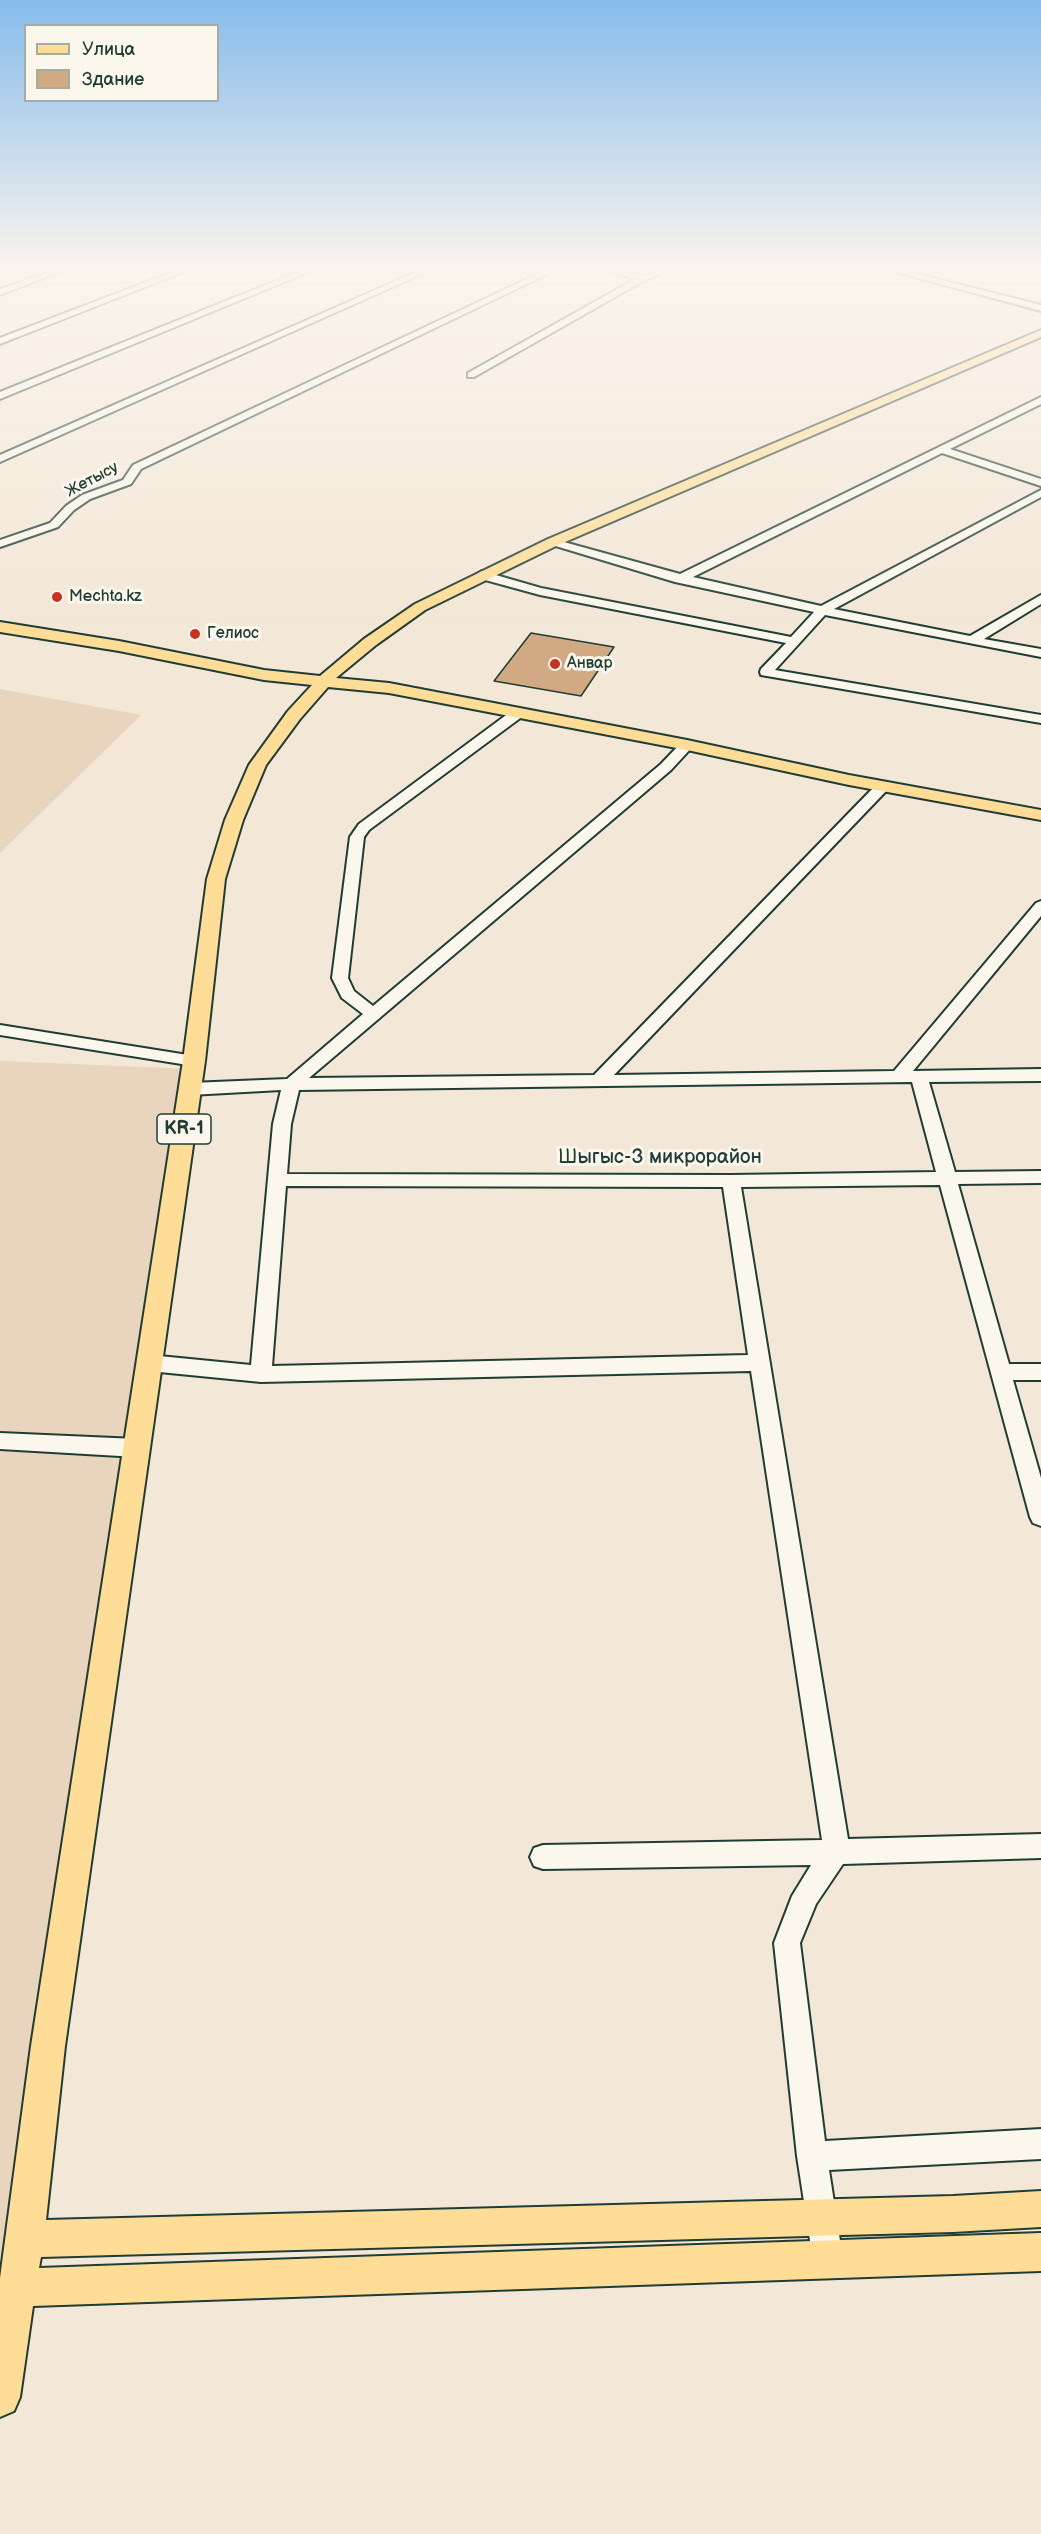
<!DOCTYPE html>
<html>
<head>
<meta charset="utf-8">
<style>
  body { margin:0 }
  #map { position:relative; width:1041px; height:2534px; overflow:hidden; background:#f3e7d7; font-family:"Balsamiq Sans",sans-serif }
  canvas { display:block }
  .legend { position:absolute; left:24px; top:24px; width:195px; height:78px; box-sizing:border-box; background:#fbf7ec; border:2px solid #a3ada2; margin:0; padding:8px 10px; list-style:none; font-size:18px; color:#1f3d34 }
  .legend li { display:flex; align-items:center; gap:12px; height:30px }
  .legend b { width:30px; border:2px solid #a3ada2 }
</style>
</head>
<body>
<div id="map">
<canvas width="1041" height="2534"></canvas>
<ul class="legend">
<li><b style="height:8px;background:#ffdd96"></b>Улица</li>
<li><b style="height:16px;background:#d1a982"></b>Здание</li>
</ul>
</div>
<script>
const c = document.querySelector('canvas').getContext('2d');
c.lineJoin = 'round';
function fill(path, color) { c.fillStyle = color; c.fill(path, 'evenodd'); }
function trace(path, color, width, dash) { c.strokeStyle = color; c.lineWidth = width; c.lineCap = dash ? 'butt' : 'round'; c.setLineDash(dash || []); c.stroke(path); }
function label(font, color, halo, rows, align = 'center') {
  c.font = font + ' "Balsamiq Sans",sans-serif'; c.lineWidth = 6; c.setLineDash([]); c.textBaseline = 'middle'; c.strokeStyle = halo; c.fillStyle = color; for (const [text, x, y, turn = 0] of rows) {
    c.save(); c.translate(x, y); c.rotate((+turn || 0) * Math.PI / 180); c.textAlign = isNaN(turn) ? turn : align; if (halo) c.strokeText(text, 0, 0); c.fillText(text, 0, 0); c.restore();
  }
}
fill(new Path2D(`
  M0,689l141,26 -141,138z
  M0,1061l193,8 -193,1257z`), '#e9d4be');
const building = new Path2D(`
  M531,633l83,14 -33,49 -87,-15z`);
fill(building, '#d1a982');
trace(building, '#1f3d34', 1.5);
const minor = new Path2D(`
  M57,269h11l-68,26v-6z
  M180,269h11l-191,75v-6z
  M305,269h11l-316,130v-7z
  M423,269h10l-433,193v-7z
  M548,269h10l-417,200 -10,15 -41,15 -16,11 -16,17 -58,20v-7l50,-17 16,-17 16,-11 41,-15 10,-15z
  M604,269c13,-1 25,6 38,6 11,0 20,-7 32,-6l-29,11 -171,97h-6v-4l167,-94z
  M885,269h13l143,36v6z
  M1041,397v7l-91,45 91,30v7l-99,-33 -249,124 128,29 220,-116v7l-207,112 136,27 71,-41v9l-57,35 57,10v8l-216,-42 -50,55 266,45v8l-280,-48 -1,-3 1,-3 25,-26 -246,-48 -62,-17 -2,-3 6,-4 59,17 250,49 23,-25 -139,-30 -126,-38 -2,-2 6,-3 127,35z
  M518,709l5,1 2,3 -2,3 -154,114 -5,7 -16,141 6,13 19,15 288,-242 21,-22h10l2,3 -23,25 -362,308 285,-3 284,-292 5,-1 7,4 -2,3 -274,286 280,-4 142,-168 5,-2v15l-128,155 128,-2v12l-112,1 26,90 86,-1v12l-83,1 51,180h32v16h-28l28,98v48l-8,-3 -3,-6 -90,-332 -199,2 107,652 193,-5v24l-198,6 -27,40 -16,39 25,198 216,-12v30l-212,11 14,90 -4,11 -11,4 -11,-4 -4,-11 -16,-104 -23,-213 18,-47 19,-31 -268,4 -9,-3 -4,-9 4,-9 9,-3 279,-5 -71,-469 -490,11 -112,-11 -7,-2 -3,-6 3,-6 7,-2 102,10 22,-241 8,-34 -91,5 -6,-2 -3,-4 3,-4 6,-2 97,-4 76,-65 -21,-16 -10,-20 18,-141 9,-13 154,-114zM912,1082l24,90 -205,3 -444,-1 4,-50 8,-34zM286,1186l437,1 25,168 -476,11z
  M0,1025l194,31 6,1 3,4 -3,4 -6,1 -194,-31z
  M0,1433l137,6 8,3 3,6 -3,6 -8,3 -137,-8z`);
const major = new Path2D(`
  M1041,330v7l-483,208 -133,65 -49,35 -40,33 53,5 298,57 162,35 192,35v10l-192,-35 -162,-35 -298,-57 -61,-6 -28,32 -34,46 -23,55 -18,59 -20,182 -140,985 -19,174 907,-24 88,-5v36l-88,5 -912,25 -2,11 1002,-35v38l-1008,35 -13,91 -6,14 -14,6v-139l31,-232 152,-985 24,-182 18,-59 24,-55 39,-54 24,-26 -48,-5 -145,-29 -119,-19v-10l119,19 145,29 56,6 44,-37 51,-35 133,-65z`);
trace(minor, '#1f3d34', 4);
trace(major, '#1f3d34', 4);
fill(minor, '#fbf7ec');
fill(major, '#ffdd96');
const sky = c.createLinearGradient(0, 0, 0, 623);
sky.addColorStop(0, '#86bcec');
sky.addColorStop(0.43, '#faf4ed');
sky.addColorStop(1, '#faf4ed00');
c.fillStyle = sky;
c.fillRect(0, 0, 1041, 623);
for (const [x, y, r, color] of [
  [57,597,6,"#c8321e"],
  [195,634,6,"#c8321e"],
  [555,664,6,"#c8321e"]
]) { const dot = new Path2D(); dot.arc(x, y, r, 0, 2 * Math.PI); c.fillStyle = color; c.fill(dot); trace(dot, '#fbf7ec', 2); }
label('16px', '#1f3d34', '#fbf7ec', [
  ["Жетысу",92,480,-28]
]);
label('16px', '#1f3d34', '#fbf7ec', [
  ["Mechta.kz",69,597],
  ["Гелиос",207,634],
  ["Анвар",567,664]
], 'left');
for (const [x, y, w] of [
  [184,1129,54]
]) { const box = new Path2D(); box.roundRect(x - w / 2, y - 15, w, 30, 4.5); c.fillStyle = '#fbf7ec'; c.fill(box); trace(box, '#1f3d34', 1.5); }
label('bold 18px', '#1f3d34', null, [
  ["KR-1",184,1129]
]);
label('20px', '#1f3d34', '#fbf7ec', [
  ["Шыгыс-3 микрорайон",660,1158]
]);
</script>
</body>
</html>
